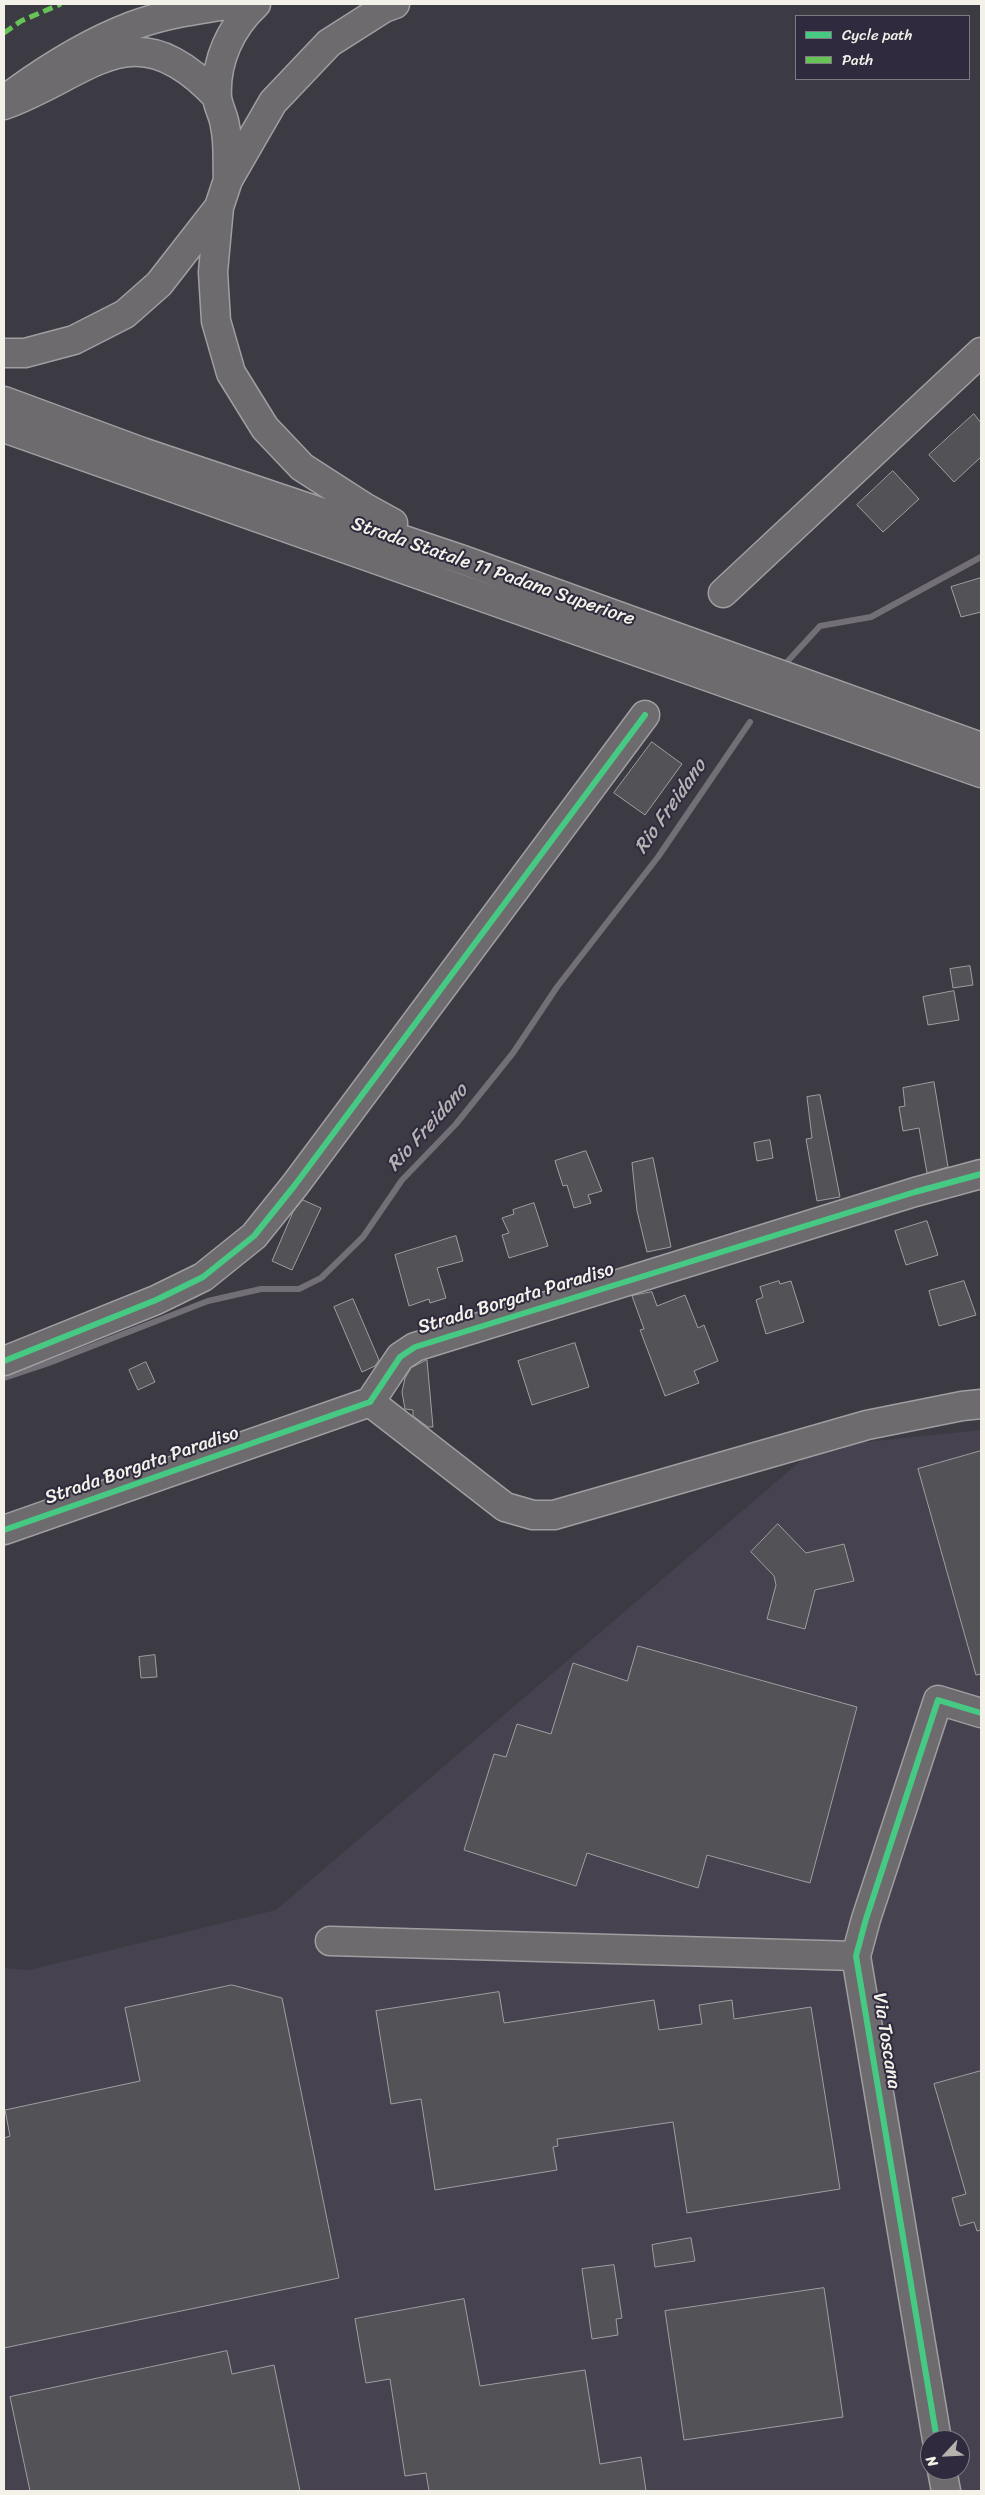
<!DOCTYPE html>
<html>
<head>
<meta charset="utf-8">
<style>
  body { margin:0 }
  #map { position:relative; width:985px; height:2495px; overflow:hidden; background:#3c3a43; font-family:Sriracha,sans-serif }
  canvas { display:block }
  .frame { position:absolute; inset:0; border:5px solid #f4f1e8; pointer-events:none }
  .legend { position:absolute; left:795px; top:15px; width:175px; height:65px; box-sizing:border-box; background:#2f2a3d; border:1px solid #7e7a81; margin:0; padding:6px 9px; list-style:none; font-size:15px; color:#f4f1e8 }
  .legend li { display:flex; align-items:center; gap:10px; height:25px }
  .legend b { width:25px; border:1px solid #7e7a81 }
  .north { position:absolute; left:920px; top:2430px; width:50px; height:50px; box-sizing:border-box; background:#2f2a3d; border:1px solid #7e7a81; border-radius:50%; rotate:245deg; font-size:14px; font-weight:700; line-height:20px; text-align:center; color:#f4f1e8 }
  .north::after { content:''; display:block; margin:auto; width:18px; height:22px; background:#b4b1ae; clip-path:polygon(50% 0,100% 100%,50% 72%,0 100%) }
</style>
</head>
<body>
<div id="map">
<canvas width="985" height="2495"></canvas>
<div class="frame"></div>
<ul class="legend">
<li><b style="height:6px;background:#46c982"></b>Cycle path</li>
<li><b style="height:6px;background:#66c356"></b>Path</li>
</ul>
<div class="north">N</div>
</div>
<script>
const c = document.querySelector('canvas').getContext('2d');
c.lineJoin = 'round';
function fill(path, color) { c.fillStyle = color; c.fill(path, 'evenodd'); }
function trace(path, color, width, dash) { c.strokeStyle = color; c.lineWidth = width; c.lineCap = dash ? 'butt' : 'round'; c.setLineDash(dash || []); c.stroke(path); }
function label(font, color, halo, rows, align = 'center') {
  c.font = font + ' Sriracha,sans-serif'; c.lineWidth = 4; c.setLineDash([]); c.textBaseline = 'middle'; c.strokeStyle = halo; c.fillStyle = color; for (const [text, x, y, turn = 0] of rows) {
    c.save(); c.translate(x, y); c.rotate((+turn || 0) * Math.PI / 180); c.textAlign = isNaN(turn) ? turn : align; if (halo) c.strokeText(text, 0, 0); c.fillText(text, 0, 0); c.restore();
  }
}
fill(new Path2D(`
  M981,1430v1061h-977v-523l25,2 247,-60 541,-463zM930,2440h30v30h-30z`), '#464250');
trace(new Path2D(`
  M786,663l34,-37 51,-9 110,-60
  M4,1378l45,-15 159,-62 53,-12h38l22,-11 42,-41 39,-57 54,-56 57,-71 44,-66 101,-130 92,-135`), '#736f76', 6);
const building = new Path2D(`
  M974,414l7,9v34l-27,25 -25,-27z
  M893,471l26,28 -36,33 -26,-27z
  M981,578v34l-20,5 -10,-30z
  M652,742l30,22 -37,51 -31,-22z
  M970,966l3,19 -20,3 -3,-19z
  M954,991l5,29 -31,5 -5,-28z
  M934,1082l14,85 -21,6 -8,-45 -16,3 -4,-24 6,-1 -2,-18z
  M820,1095l20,102 -23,4 -11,-62 6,-1 -5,-41z
  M770,1140l3,18 -16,3 -3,-18z
  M586,1151l16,40 -14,4 3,8 -17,5 -7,-23 -4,1 -8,-25z
  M653,1158l18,89 -24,5 -10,-41 -5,-48z
  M303,1200l18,8 -29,62 -20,-9 21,-49z
  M534,1203l14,43 -39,12 -7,-23 7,-2 -7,-15 12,-4 -1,-4z
  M927,1221l11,34 -32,10 -11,-34z
  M456,1236l7,25 -26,7 9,30 -16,5 -1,-4 -20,7 -14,-51z
  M779,1281l1,3 11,-3 13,41 -38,12 -10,-34 7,-3 -3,-10z
  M964,1281l12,34 -37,11 -10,-35z
  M652,1292l5,14 28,-11 13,33 6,-3 14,36 -24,10 5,12 -34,13 -25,-66 4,-1 -12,-33z
  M353,1299l26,61 -4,6 -13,6 -28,-65z
  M575,1343l14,44 -57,18 -14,-44z
  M427,1360l6,67h-5l-15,-11v-6l-8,-1 -3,-17 3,-14 6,-10z
  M146,1362l9,20 -17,8 -9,-20z
  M981,1451v223l-5,1 -58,-206z
  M778,1524l28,29 38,-9 10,37 -39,9 -10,39 -38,-10 9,-34 -2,-9 -23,-24z
  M638,1646l219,61 -47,176 -103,-28 -9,33 -111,-35 -11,33 -112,-36 30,-96 12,3 11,-33 34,10 22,-71 54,18z
  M155,1655l2,22 -16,1 -2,-21z
  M232,1985l50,13 57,280 -335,70v-210l6,-2 -5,-26 135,-29 -15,-73z
  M499,1992l5,31 150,-23 5,30 43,-6 -3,-19 33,-5 2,19 77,-12 29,182 -153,24 -14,-91 -116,17 1,7 -5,1 4,23 -122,20 -14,-91 -30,5 -15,-93z
  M981,2071v159l-4,1 -3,-9 -14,4 -8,-28 14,-4 -32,-110z
  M691,2238l4,23 -40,6 -3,-22z
  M614,2265l8,53 -6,1 2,16 -26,4 -10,-70z
  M824,2288l19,129 -159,23 -19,-129z
  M464,2299l16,87 105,-16 15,94 41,-7 5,34h-217l-3,-18 -21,3 -15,-97 -24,4 -11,-64z
  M227,2351l5,23 42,-9 26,126h-270l-20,-94z`);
fill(building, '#535257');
trace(building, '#9f9ea0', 1);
const minor = new Path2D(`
  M15,92c36,-26 75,-50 117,-66 32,-12 67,-17 101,-22
  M723,593l258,-241
  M4,1361l152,-61 47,-23 51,-41 41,-51 350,-470
  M370,1402l135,105 28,8h21l313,-90 95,-19 19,-2
  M4,1530l366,-128 30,-45 15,-10 500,-155 66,-18
  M330,1941l526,15
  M937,2440l-81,-484 10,-37 72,-219 43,13
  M942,2470l4,21`);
const highway = new Path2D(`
  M4,105c86,-31 129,-98 213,-8
  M228,180c-1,-17 1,-37 -3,-54 -1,-10 -7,-19 -8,-29 -2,-36 14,-70 39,-93
  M4,353h21l49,-13 51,-26 34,-30 60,-77
  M4,401l138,51 321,108 518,187
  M4,428l977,345
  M393,523l-29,-16 -62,-40 -37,-39 -34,-55 -15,-52 -3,-49 6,-65 9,-27 45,-78 56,-59 55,-35 11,-4`);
trace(minor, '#9f9ea0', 31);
trace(highway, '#9f9ea0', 31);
trace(minor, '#6e6b6e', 28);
trace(highway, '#6e6b6e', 28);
trace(new Path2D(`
  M4,33l17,-12 40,-17`), '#66c356', 5, [10, 5]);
trace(new Path2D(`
  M4,1361l152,-61 47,-23 51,-41 41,-51 350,-470
  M4,1530l366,-128 30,-45 15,-10 500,-155 66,-18
  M937,2440l-81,-484 10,-37 72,-219 43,13`), '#46c982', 6);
label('19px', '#f4f1e8', '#2f2a3d', [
  ["Strada Statale 11 Padana Superiore",493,572,19],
  ["Strada Borgata Paradiso",516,1299,-17],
  ["Strada Borgata Paradiso",142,1466,-19],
  ["Via Toscana",886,2041,81]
]);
label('italic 20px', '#b6b2b2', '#2f2a3d', [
  ["Rio Freidano",671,807,-55],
  ["Rio Freidano",428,1128,-48]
]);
</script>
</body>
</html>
